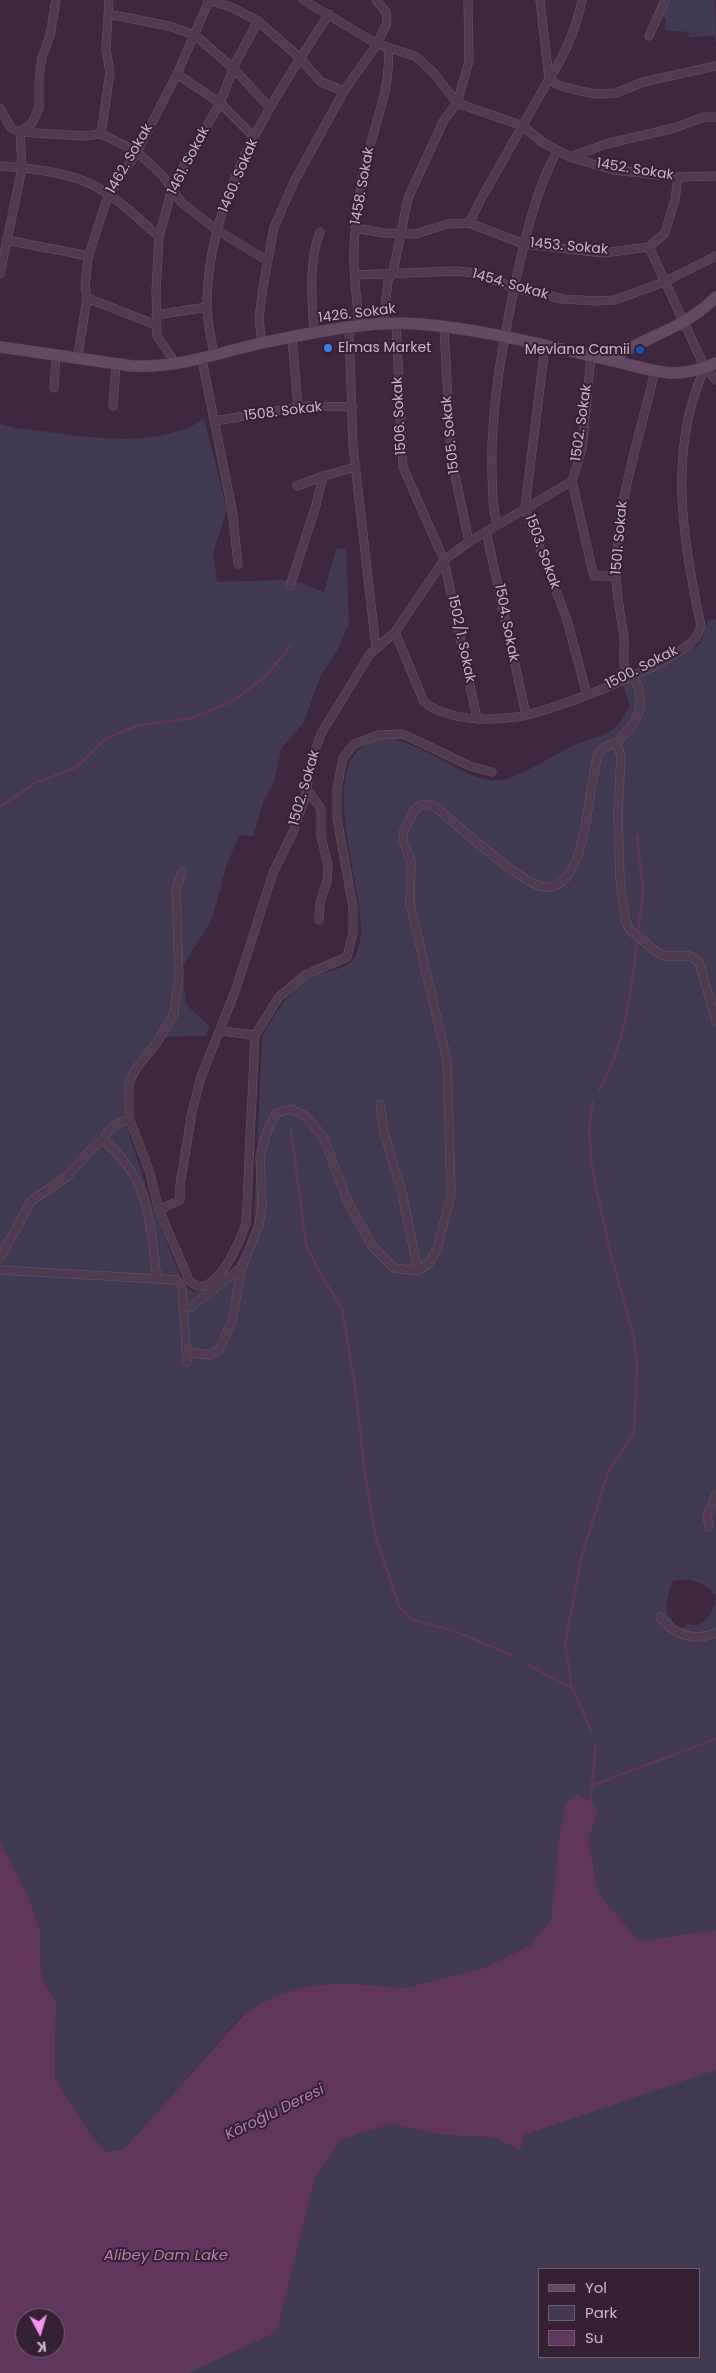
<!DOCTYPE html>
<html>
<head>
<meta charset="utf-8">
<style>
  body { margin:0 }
  #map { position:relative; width:716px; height:2373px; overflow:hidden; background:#402740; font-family:Poppins,sans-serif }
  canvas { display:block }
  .legend { position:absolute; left:538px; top:2268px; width:162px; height:90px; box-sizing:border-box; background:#352035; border:1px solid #715d70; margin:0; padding:6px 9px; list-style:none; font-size:15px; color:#cab8c9 }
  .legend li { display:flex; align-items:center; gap:10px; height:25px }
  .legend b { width:25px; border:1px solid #715d70 }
  .north { position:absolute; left:15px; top:2308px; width:50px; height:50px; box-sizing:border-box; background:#352035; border:1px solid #715d70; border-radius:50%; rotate:174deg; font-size:14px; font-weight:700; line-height:20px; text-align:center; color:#cab8c9 }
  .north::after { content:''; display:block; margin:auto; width:18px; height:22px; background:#f592f0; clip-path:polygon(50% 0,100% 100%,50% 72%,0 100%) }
</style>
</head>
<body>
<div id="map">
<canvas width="716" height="2373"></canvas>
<ul class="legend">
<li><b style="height:6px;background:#634961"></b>Yol</li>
<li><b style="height:14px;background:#423a53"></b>Park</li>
<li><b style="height:14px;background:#60365f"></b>Su</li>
</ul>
<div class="north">K</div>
</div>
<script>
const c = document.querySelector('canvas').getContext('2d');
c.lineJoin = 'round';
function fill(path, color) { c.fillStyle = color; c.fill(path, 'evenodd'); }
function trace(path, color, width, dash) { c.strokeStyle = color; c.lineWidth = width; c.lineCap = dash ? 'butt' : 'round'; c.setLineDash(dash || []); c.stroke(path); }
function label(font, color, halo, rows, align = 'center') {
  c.font = font + ' Poppins,sans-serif'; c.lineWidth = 4; c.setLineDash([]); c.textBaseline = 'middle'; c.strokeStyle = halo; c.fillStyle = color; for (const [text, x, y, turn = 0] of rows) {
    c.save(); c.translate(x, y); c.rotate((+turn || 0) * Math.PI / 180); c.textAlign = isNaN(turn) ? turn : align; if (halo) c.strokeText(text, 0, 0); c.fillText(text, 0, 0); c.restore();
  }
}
fill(new Path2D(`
  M669,0h46l1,43 -2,-7 -25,1 -1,-5 -23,-2 1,-11 -6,-5z
  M204,419l23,90 -14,44 4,29 64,-2 16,2 27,10 12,-43 10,-1 3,75 -12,28 -17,26 -16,45 -23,27 -7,33 -10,18 -11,36 -14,-1 -13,32 -14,52 -30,48 4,38 24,21 -5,10 -48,1 -31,43 -3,36 32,97 29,73 9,6c35,-2 51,-37 61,-66l8,-188c10,-22 30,-52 53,-62 11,-5 30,-7 38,-16 5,-5 7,-19 8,-25 3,-46 -40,-155 0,-187 40,-34 98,39 140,32 21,-4 49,-23 69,-33 11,-5 37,-12 45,-19 6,-5 10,-15 15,-21l-7,-23 77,-40 8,-23 8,-2v977c-11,-14 -27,-19 -43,-15 -5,11 -8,23 -5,35l3,1 2,8c6,4 10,4 15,-1 15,6 26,-12 28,-26v332l-77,11 -40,-47 -11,-53 10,-30 -33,-7 -14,115 -20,26 -48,23 -78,20 -57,-5 -39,3 -66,28 -119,135 -17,3 -17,-18 -35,-57 1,-75 -15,-26 -1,-46 -13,-36 -27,-53v-1417l15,4c58,6 138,25 189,-9z
  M712,2070h4v303h-527l88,-41 38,-154 26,-38 51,-16 50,11 48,2 29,13 5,-15zM540,2269h160v88h-160z`), '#423a53');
fill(new Path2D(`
  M577,1794l14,8 7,9 -10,30 11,53 40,47 77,-11v140l-192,65 -4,15 -30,-13 -48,-2 -50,-11 -51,16 -26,38 -38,154 -88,41h-189v-532l27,53 13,36 1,46 15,26 -1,75 35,57 17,18 17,-3 120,-135 29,-17 36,-11 39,-3 57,5 78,-20 48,-23 20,-26 8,-78 6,-37zM25,2318h30v30h-30z`), '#60365f');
trace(new Path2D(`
  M0,807l35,-24 42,-16 28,-28 34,-14 53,-7 41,-17 33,-25 25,-31
  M637,836l6,54 -4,37
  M599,1091c27,-51 31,-92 38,-148
  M291,1130l15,115 12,25 24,39 14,83 9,84 11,62 23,68 14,14 44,12 54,23
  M526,1664l46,24
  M592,1733l-20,-45 -7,-44 17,-88 25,-81 27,-43 3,-69 -4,-29 -23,-83 -18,-83 -3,-38 4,-28
  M593,1785l123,-46
  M590,1806l6,-63`), '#60365f', 2.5);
const street = new Path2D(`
  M207,0l24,7 27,14 42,37 21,24 23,9
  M303,0l74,44 38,12 17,15 25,32 66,23 19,16 28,15 43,13 65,7 38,-1
  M582,0c-6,28 -17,55 -33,79l9,6 22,6 17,3 19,-1 27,-11 73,-16
  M108,14l61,12 26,9 39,34 36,39
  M649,36l16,-36
  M177,74l43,29 34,34
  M0,108l11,20 9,4 2,36 -22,106
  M20,132l64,4 17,-2 7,3 29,15 25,23 20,28 35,27 49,30
  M20,132l12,-9 7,-15v-29l3,-22 8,-21 6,-36
  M101,134l9,-62 -4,-23 3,-49
  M570,157l36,-13 68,-16 30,-11h12
  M0,166c28,2 58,5 84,15 28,11 53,36 75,56
  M469,223l12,-24 68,-120 -9,-79
  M356,228l27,5 33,1 31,-10 22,-1 55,21 79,9 46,-6 16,-14 10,-33 3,-23
  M6,240l83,16
  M649,247l56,121 11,12
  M356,275l101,-4 23,3 34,14 49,11 34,2 18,-1 49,-18 52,-26
  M87,298l69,27
  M156,315l51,-8
  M396,323l7,144 41,93 33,159
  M383,324l5,-43 5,-9 15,-74 36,-78 13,-17 12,-42 -1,-61
  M359,327c-1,-24 -6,-49 -5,-73 0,-28 5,-56 10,-84 8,-41 28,-80 24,-123
  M444,327l7,129 18,86
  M349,328l4,118 23,202
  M314,334c-2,-33 -6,-71 6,-102
  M292,338l6,69
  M262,343l-3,-24 4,-32 11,-60 21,-47 49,-89 33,-47 10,-21 -1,-11 -10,-12
  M545,346l-20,162 42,112 20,75
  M78,356l9,-58 -2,-12 3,-28 20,-63 29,-43 40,-78 32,-73
  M214,356c-2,-16 -7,-33 -7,-49 -1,-108 65,-206 122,-293
  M202,360l30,149 6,55
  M177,365l-20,-29 -1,-46 3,-53 13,-48 6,-13 42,-73 16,-41 22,-41
  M54,388l2,-34
  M113,406l3,-43
  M214,421l92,-15 47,1
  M572,481l21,92 1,3h22
  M297,486l26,-10 33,-9
  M497,524c-5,-16 -4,-32 -5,-48 -2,-65 10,-128 23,-192 10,-45 20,-92 42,-133
  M486,531l40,184
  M290,586l26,-81 7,-29
  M395,632l29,70c25,19 61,19 92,15 35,-5 160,-53 180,-80 2,-3 4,-8 5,-11 -18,-84 -34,-177 4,-258
  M616,742l5,14 -3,58 2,65 5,40 4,10 26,22 10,5h25l9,6 17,59
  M307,789l14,20v27l7,30 -1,15 -7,22 -1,17
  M182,872l-6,17 3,88 -5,36 -16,28 -22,28 -7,14v35l20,52 10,40 30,70c24,27 52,-41 57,-57l9,-188 24,-38 26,-22 42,-18 6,-24v-26l-16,-89v-29l6,-31 11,-14 25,-9 24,-1 67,32 22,6
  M220,1031l35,4
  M380,1104l4,28 18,61 16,78
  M104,1141c1,-13 15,-17 25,-23
  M159,1210l21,-10v-15l12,-73 9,-35 35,-88 37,-116 20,-41 12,-34 7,-40 10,-26 48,-78 25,-22 49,-72 25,-18 103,-61 10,-32 9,-93
  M0,1258l31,-57 37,-25 27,-31 9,-4c46,37 46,84 53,138
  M0,1270l177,10 5,7 5,75
  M184,1307h7l51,-40
  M187,1352l22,3 10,-5 13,-29 10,-54 17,-42 3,-20 -2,-49 7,-24 9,-19 15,-4 14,7 18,20 24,64 25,46 22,22 24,3 11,-8 8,-14 14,-55 -4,-134 -37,-156 1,-43 -8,-20 1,-10 11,-22 9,-5 10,2c21,17 87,78 110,81 20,3 32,-23 36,-39 9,-31 10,-63 18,-94 6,-9 11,-8 19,-12 3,-2 6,-7 8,-9 16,-17 20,-33 10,-53 -16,-7 -10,-27 -11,-41 -2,-21 -8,-42 -8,-64 0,-70 23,-136 39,-204
  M709,1527l-2,-11 9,-21
  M660,1617c15,18 33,25 56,16`);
const secondary = new Path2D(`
  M0,347l132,19c48,2 85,-13 130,-23 49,-10 108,-23 157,-19 64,5 128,22 190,36 21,4 42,12 63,13 15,0 30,-4 44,-10
  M609,360c37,-24 74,-30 107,-63`);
trace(street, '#6a566a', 9);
trace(secondary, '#564256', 12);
trace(street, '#503b50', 8);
trace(secondary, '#634961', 11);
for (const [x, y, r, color] of [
  [328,348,5,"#3f7fe0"],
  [640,350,5,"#1a4fb4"]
]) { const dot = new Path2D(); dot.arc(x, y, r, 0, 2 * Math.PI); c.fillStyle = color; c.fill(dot); trace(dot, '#352035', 2); }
label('14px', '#cab8c9', '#352035', [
  ["1462. Sokak",130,159,-60],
  ["1461. Sokak",189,161,-63],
  ["1452. Sokak",635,170,9],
  ["1460. Sokak",239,176,-67],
  ["1458. Sokak",363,186,-80],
  ["1453. Sokak",569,247,5],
  ["1454. Sokak",510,285,16],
  ["1426. Sokak",357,314,-7],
  ["1508. Sokak",283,412,-7],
  ["1506. Sokak",400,416,-93],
  ["1502. Sokak",582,423,-82],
  ["1505. Sokak",451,435,-96],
  ["1501. Sokak",620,538,-85],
  ["1503. Sokak",542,552,70],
  ["1504. Sokak",506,623,79],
  ["1502/1. Sokak",461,639,78],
  ["1500. Sokak",642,668,-27],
  ["1502. Sokak",305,788,-74]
]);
label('14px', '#cab8c9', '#352035', [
  ["Elmas Market",338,348],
  ["Mevlana Camii",630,350,"right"]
], 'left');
label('italic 15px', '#b180b1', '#352035', [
  ["Köroğlu Deresi",275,2113,-26],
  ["Alibey Dam Lake",166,2256]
]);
</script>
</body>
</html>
